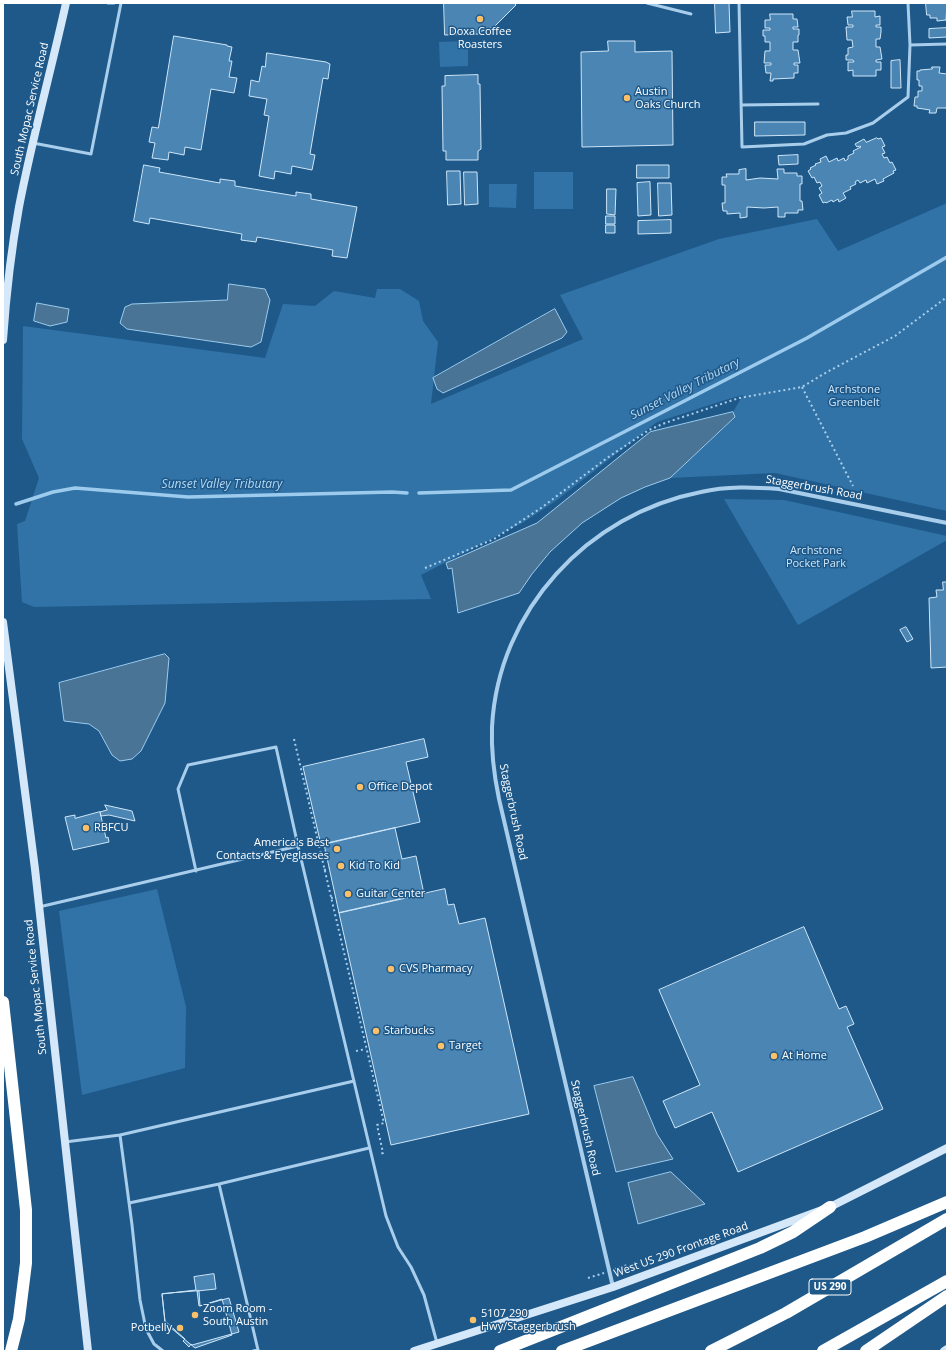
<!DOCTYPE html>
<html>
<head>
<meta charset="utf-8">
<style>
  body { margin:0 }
  #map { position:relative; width:950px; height:1354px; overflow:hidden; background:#1e598a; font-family:"Open Sans",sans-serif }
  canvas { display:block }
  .frame { position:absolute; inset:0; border:4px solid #fff; pointer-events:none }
</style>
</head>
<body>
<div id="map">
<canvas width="950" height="1354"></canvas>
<div class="frame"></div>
</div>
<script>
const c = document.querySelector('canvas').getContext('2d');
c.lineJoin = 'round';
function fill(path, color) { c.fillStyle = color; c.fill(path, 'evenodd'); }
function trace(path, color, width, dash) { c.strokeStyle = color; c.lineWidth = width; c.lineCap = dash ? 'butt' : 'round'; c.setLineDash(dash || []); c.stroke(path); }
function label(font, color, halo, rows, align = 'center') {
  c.font = font + ' "Open Sans",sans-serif'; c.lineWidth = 3; c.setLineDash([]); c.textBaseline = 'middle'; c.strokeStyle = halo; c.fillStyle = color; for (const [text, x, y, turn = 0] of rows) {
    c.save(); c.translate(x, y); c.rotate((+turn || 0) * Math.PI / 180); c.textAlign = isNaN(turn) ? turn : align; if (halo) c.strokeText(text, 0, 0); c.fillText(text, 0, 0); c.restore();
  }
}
fill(new Path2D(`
  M468,41v25l-28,1 -1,-25z
  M534,172h39v37h-39z
  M489,184h28l-1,24 -27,-1z
  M947,203v308l-172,-38 -105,5 65,-60 -2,-6 10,-17 -18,5 -68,22 -100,78 -33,22 -103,53 10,24 -397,8 -12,-5 -5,-78 8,-3 14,-43 -17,-39 1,-113 242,32 18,-54 32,2 19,-15 41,7 2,-9h23l19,12 4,20 15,21 -7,62 152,-65 -23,-44 159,-56 98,-20 21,32z
  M724,499l60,1 163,36v4l-149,85z
  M157,889l29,118 -1,61 -103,27 -23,-184z`), '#3173a7');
const water = new Path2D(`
  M229,284l36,5 5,11 -9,42 -10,5 -124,-18 -7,-6 5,-16 7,-3 95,-4z
  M37,303l32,6 -2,13 -17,4 -16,-5z
  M555,309l12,23 -5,6 -119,55 -6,-4 -4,-11z
  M733,412l2,5 -65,61 -25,9 -24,11 -39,25 -32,29 -18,22 -13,19 -61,20 -6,-45 -4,1 -2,-6 91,-40 113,-91z
  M165,654l4,4 -4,45 -24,48 -9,8 -12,2 -8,-6 -13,-24 -10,-7 -25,-3 -5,-38z
  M633,1077l24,57 16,25 -57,13 -22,-86z
  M671,1172l34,32 -67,20 -10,-41z`);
fill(water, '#497496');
trace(water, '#9ccbed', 1);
trace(new Path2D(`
  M419,493l92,-3 296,-152 140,-81
  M16,504l37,-12 22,-4 113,9 204,-5 15,1`), '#9ccbed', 3.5);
const building = new Path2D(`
  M444,3h70l2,2 -24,24 -1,-1 -12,4v2l-34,1z
  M715,3h14l1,29 -14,1z
  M926,3h21l-1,17 -9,1v-3h-7v-3h-3z
  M852,11h23v6l5,-1v9h-4v2h5v5l-1,7h-4v8h4l2,12 -6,1v2h5v8h-5v6h-23v-6l-5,1v-9h6l-1,-2h-7v-5h2v-7l5,-1 -1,-7h-5l-1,-13h7v-2h-5l-1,-8h5z
  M770,14h23v5h4l1,8h-5v2h6v6h-1v7h-5v8h5l2,13h-6v2h4v8h-4v5l-21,1v2h-3l1,-8h-5l-1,-8h6v-2h-7l1,-12h5v-9h-5v-6h-2v-6h7v-2h-5v-8h5z
  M947,28v9l-18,1v-9z
  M174,36l53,9v1l5,1 -3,14h3l-3,16 8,1 -3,15 -23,-4 -10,61 -16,-3 -1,8 -15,-3 -1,8 -16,-2 3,-15 -6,-1 3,-15 6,1z
  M608,41h27v11l37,-1 1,94 -91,2 -1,-95 27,-1z
  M267,53l59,9 4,2 -2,15 -5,-1 -13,76 5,1 -3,15 -20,-4 -1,8 -16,-3 -1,8 -15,-3 10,-60 -5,-1 3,-16 -18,-3 2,-16 8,2 3,-16 3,1z
  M900,60l1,28h-10v-27z
  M932,67h8l-1,6 8,1v32l-1,2h-9l-1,5h-7l1,-3 -13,-2v-2h-3l1,-9h3v-6h4v-5h-3v-6h-2v-9h3v-1l12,-1z
  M478,75v9h2l1,65 -3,2v9h-32v-9h-3l-1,-65h3v-10z
  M755,122h50v13l-50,1z
  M877,138l1,1 3,-1 4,8 -3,1 3,6 -3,1 2,4 3,-1 3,6 2,-1 4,8 -3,1 1,2 -11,6 1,2 -7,3 -2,-5 -8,4 -1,-3 -6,3 -2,-3 -3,2 1,2 -6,3 1,2 -8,4 3,5 -7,4 -1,-3 -5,3 -1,-2 -6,3 -1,-1 -2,1 -4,-8 3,-2 -3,-5 3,-2 -2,-4 -3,1 -3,-6 -2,1 -4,-7 3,-2 -1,-1 6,-3 -1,-1 6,-2 -1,-3 6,-3 3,6 8,-4 1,3 6,-3 1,3 3,-2v-3l6,-3 -1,-2 8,-4 -1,-1 -3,1 -2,-3 9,-5 2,3z
  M798,155v9l-19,1 -1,-9z
  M144,165l16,3 -1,4 61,11v-4l15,2v5l61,10v-4l15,2v5l46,8 -10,51 -15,-2 1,-6 -76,-13 -1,5 -15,-2 1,-6 -92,-16 -1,6 -15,-3z
  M637,165h32v13h-32z
  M746,169v11l14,-2 18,1 -1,-10h7v4h13v3h5v8h-2v17h2l1,9h-5v3h-13v4h-7v-10l-14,1 -17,-1v10l-7,1v-5l-13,1v-3h-4l-1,-8h3v-18h-3v-8h5l-1,-3h13v-4z
  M447,171h13l1,33 -13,1z
  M464,172h13l1,32 -13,1z
  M650,182l1,33 -13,1 -1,-33z
  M658,183h13l1,32 -13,1z
  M607,189h9l-1,26 -8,-1z
  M606,216h9v8h-9z
  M671,220v13l-33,1v-13z
  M606,225h9v8h-9z
  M943,582h4v85l-16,1 -2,-70 8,-1 -1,-7h7z
  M906,627l7,12 -6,3 -7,-12z
  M424,739l4,18 -22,5 14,60 -99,23 -18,-78z
  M105,805l27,6 3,10 -26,-6 -8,1 -1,-4 7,-2z
  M100,812l6,26 2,-1 1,5 -36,8 -8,-33 10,-2v3z
  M395,828l7,31 14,-3 8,38 -85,19 -15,-69z
  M445,889l3,16 6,-1 5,20 26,-6 44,196 -138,31 -52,-232z
  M804,927l35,82 7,-3 8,18 -7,3 36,82 -145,63 -26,-60 -37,16 -12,-27 37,-16 -41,-95z
  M214,1274l2,15 -19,2 2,15 30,-8 10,34 -47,13 -1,-1 -2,3 -6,-6 2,-2 -20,-18 -3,-27 34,-4 -2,-13z
  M199,1291l1,15 22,-7 10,36 -37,13 -30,-25 -3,-29z`);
fill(building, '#4a85b3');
trace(building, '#cee6f8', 1);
trace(new Path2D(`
  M802,387l51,99
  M425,568l69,-29 47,-31 66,-50 42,-28 16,-7 74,-25 63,-11 25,-15 68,-36 52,-39
  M294,739l90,384 -7,2 6,28 -4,1
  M320,853l6,-2
  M324,870l6,-2
  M331,898l5,-1
  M356,1051l10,-2
  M615,1269l12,-4
  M588,1278l16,-5`), '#a9ceec', 2, [2, 3]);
trace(new Path2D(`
  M108,3h6
  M647,3l44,11
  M739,3l3,144 62,-3 23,-9 19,-2 27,-10 35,-26 2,-52 37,-1
  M908,3l2,42
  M741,105l77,-1
  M33,143l58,11 30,-151
  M196,871l-18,-82 10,-24 88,-18 22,99 88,370 12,31 13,20 13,28 13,48
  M39,907l259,-61
  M120,1135l234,-54
  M65,1142l55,-7 12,90 8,75 6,29 8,15 9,7
  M219,1184l39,166
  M129,1203l90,-19 150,-36
  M253,1351l5,-1 1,1`), '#a9ceec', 3);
trace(new Path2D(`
  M613,1287l-114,-488c-5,-24 -8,-47 -7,-72 6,-117 96,-213 209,-235 26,-6 52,-5 78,-3l168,34`), '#a9ceec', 4);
trace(new Path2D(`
  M3,340c3,-44 8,-89 16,-133 13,-68 32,-136 47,-204
  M3,622l32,247 53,482
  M414,1351l199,-64 217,-80 117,-59
  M944,1351l3,-2`), '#d5e8f9', 8);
trace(new Path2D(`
  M3,1002l23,208v53l-7,56 -8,32
  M500,1351l260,-103 33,-16 37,-25
  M562,1351l303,-114 82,-35
  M711,1351l75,-38 161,-94
  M823,1351l124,-70
  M866,1351l81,-55`), '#fff', 12);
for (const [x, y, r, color] of [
  [480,19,4,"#fbc068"],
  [627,98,4,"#fbc068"],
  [360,787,4,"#fbc068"],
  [86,828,4,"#fbc068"],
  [337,849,4,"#fbc068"],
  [341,866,4,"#fbc068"],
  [348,894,4,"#fbc068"],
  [391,969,4,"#fbc068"],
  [376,1031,4,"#fbc068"],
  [441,1046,4,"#fbc068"],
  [774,1056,4,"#fbc068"],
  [195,1315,4,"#fbc068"],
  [473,1320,4,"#fbc068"],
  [180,1328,4,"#fbc068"]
]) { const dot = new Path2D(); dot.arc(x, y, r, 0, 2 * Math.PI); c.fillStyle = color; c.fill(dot); trace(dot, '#1e598a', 1.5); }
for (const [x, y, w] of [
  [830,1287,42]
]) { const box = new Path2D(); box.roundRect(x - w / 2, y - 8, w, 16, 3); c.fillStyle = '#1e598a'; c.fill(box); trace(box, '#fff', 1); }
label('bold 10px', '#fff', null, [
  ["US 290",830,1287]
]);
label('11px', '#fff', '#1e598a', [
  ["Doxa Coffee",480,32,"center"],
  ["Roasters",480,45,"center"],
  ["Austin",635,92],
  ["Oaks Church",635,105],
  ["Office Depot",368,787],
  ["RBFCU",94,828],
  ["America's Best",329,843,"right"],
  ["Contacts & Eyeglasses",329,856,"right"],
  ["Kid To Kid",349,866],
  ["Guitar Center",356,894],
  ["CVS Pharmacy",399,969],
  ["Starbucks",384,1031],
  ["Target",449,1046],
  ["At Home",782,1056],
  ["Zoom Room -",203,1309],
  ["South Austin",203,1322],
  ["5107 290",481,1314],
  ["Hwy/Staggerbrush",481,1327],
  ["Potbelly",172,1328,"right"]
], 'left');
label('11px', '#fff', '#1e598a', [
  ["South Mopac Service Road",30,109,-77],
  ["Staggerbrush Road",814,488,10],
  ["Staggerbrush Road",513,812,78],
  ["South Mopac Service Road",36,987,-96],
  ["Staggerbrush Road",585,1128,77],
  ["West US 290 Frontage Road",681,1250,-20]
]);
label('11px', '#cee6f8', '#1e598a', [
  ["Archstone",854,390],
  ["Greenbelt",854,403],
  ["Archstone",816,551],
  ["Pocket Park",816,564]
]);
label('italic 12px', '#b4d8f3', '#1e598a', [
  ["Sunset Valley Tributary",685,389,-27],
  ["Sunset Valley Tributary",222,485]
]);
</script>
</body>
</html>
